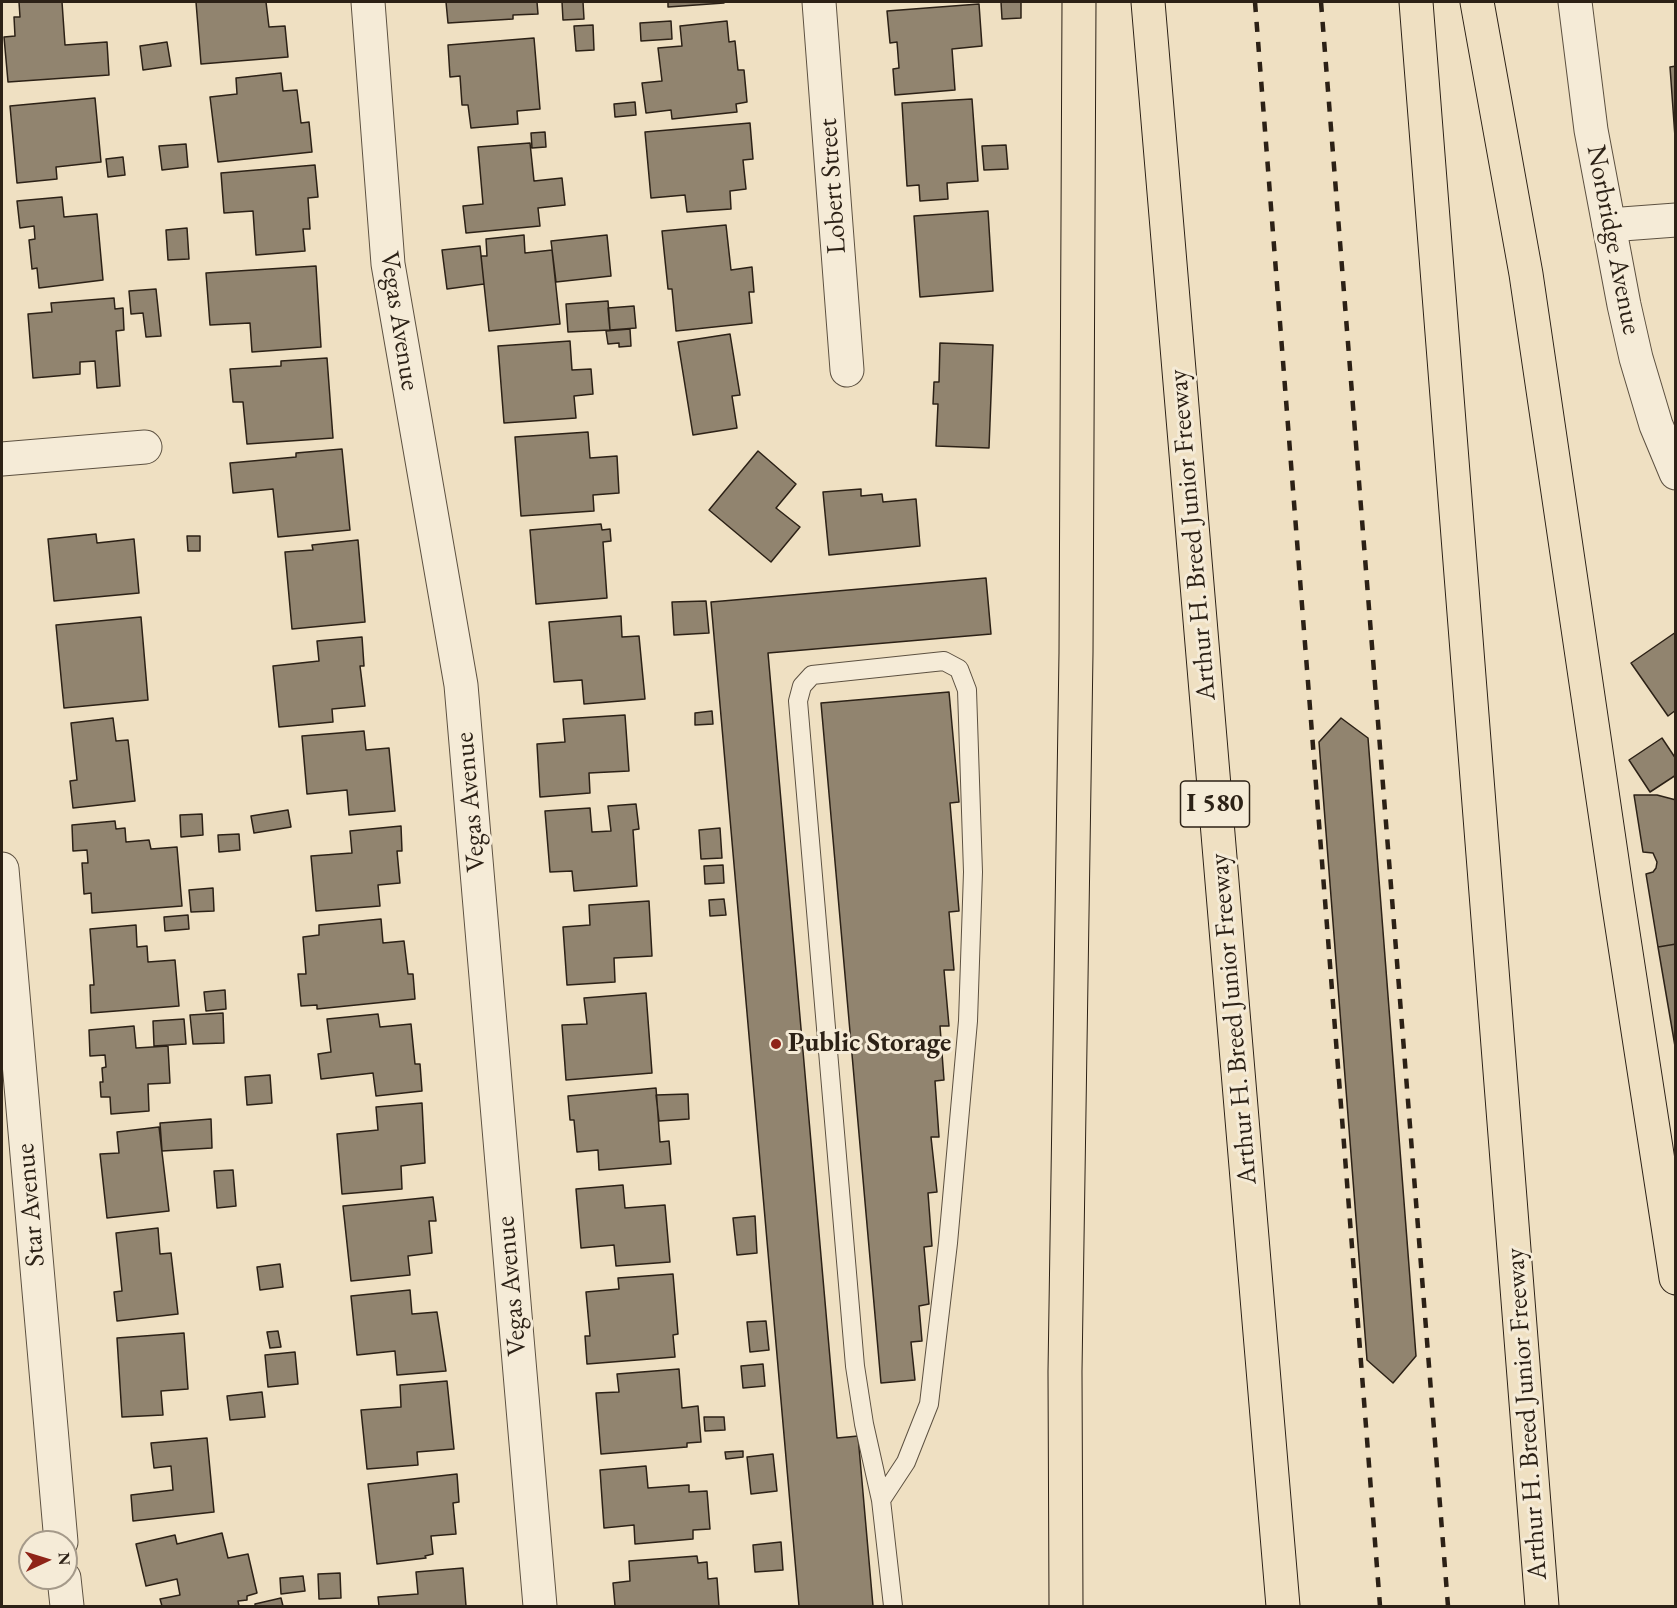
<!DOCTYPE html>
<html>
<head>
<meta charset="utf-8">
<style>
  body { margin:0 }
  #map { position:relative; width:1677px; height:1608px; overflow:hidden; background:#efe0c2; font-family:"EB Garamond",serif }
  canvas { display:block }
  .frame { position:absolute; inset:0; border:3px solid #2c2116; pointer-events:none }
  .north { position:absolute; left:18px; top:1530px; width:60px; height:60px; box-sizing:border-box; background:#f5ebd7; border:2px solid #a59a8a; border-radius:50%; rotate:86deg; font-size:16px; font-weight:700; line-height:24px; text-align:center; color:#2c2116 }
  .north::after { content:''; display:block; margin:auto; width:21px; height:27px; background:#8f2418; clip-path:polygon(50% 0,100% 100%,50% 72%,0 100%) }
</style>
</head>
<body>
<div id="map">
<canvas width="1677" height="1608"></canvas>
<div class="frame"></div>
<div class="north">N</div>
</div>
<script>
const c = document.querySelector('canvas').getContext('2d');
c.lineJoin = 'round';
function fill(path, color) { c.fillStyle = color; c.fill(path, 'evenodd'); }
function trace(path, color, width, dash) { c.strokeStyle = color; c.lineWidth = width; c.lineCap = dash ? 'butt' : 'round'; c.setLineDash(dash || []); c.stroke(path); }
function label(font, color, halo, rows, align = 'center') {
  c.font = font + ' "EB Garamond",serif'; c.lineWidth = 6; c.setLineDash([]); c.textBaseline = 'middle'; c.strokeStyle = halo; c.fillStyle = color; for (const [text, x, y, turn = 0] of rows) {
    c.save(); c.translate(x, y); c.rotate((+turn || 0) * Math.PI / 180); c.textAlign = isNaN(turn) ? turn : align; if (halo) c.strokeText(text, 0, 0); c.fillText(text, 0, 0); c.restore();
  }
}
const building = new Path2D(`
  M19,2h43l3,43 42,-3 2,33 -101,7 -4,-45 11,-1 -1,-19h6z
  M196,2h70l3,25 16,-1 3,31 -87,7z
  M446,2h91l1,12 -25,1v4l-65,4z
  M562,2h21l1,17 -21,1z
  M668,2h56v1l-56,4z
  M1001,2h20v16l-19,1z
  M979,4l3,42 -30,3 3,41 -60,5 -2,-26 6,-1 -2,-26 -7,1 -3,-32z
  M671,21l1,18 -31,2 -1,-18z
  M727,21l2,21 6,-1 3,29h6l3,32 -11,2 1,8 -65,7 -1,-9 -25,3 -4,-30 20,-2 -4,-33 24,-2 -2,-20z
  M593,25l1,25 -18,1 -2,-25z
  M534,38l6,71 -23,2 1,13 -47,4 -3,-23h-6l-2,-29 -10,1 -2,-32z
  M167,42l4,24 -28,4 -3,-24z
  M1676,66v71h-1l-5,-70z
  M281,73l2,18 14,-1 4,33 8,-1 3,30 -94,10 -8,-65 27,-3 -1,-16z
  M95,98l6,64 -45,5 1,12 -40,4 -7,-77z
  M972,99l6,82 -31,2 1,16 -28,2 -1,-16 -12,1 -5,-83z
  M635,102l1,13 -21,2 -1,-13z
  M750,123l3,36 -10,1 3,29 -16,2 1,18 -44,3 -2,-17 -34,3 -6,-66z
  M545,132l1,15 -14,1 -1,-15z
  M530,143l4,38 28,-3 3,27 -27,3 2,18 -74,7 -3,-27 20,-2 -5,-57z
  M186,144l2,23 -26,3 -3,-24z
  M1006,145l2,24 -24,1 -2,-24z
  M123,157l2,18 -17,2 -2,-18z
  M315,165l3,32 -10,1 2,31h-7l2,22 -49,4 -3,-44 -29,2 -3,-40z
  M62,197l2,20 33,-3 6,66 -64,8 -2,-20 -5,1 -3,-29 6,-1 -1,-13 -14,2 -3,-27z
  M988,211l5,80 -73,6 -6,-81z
  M726,225l5,45 21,-3 2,25h-5l3,31 -76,8 -4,-42h-4l-6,-58z
  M187,228l2,31 -21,1 -2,-30z
  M524,235l1,18 27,-3 8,74 -71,7 -8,-75h6l-1,-17z
  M607,235l4,41 -55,6 -5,-41z
  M480,246l4,38 -37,5 -5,-39z
  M316,266l5,81 -69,5 -2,-29 -40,2 -4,-52z
  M156,289l5,47 -15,1 -3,-24 -12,1 -2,-23z
  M114,298l1,11 8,-1 1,22 -8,1 4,55 -23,2 -2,-27 -15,1v12l-47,4 -5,-64 24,-2 -1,-9z
  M608,301l2,29 -42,2 -2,-28z
  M634,306l2,22 -26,2 -2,-22z
  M630,329l1,17 -12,1v-4l-11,1 -2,-13z
  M730,334l10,61 -8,1 5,32 -44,7 -15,-93z
  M570,341l2,29 19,-1 2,25 -19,2 2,22 -72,5 -6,-77z
  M940,343l53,2 -4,103 -53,-2 2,-42h-5l1,-22h5z
  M327,358l6,80 -86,6 -4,-42h-10l-3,-33 51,-3v-5z
  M588,432l2,26 27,-2 2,37 -26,2 1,16 -73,5 -6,-79z
  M342,449l8,81 -72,7 -5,-48 -40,4 -3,-30 66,-6v-4z
  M758,451l38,33 -20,24 24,19 -29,35 -62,-52z
  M861,489v7l21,-2 1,8 33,-3 4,47 -91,9 -6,-63z
  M601,524l1,6 8,-1 1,12 -8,1 4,56 -71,6 -6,-74z
  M96,534l1,9 37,-4 5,54 -85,8 -6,-62z
  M187,536h13v15h-12z
  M358,540l7,82 -73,7 -7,-77 28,-2 -1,-5z
  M986,578l5,56 -223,19 69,785 21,-2 15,170h-74l-88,-1004z
  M706,601l3,32 -35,2 -2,-33z
  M621,616l1,21 17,-1 6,63 -61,5 -2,-24 -28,2 -5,-60z
  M141,617l7,83 -84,8 -8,-83z
  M1676,632v78l-8,6 -37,-53z
  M362,637l2,29h-4l5,40 -33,3 1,13 -54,5 -6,-61 46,-5 -2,-20z
  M949,692l10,110 -9,1 9,108 -10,1 5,58h-10l5,56h-9l4,54 -9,1 4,56h-8l6,55 -9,1 4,53 -8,1 5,57 -10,2 3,35 -11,1 4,38 -34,3 -60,-680z
  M712,711l1,13 -18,1v-12z
  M625,715l4,56 -40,2 1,20 -50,4 -3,-53 28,-2 -2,-23z
  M113,718l3,23 12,-1 7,61 -62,7 -3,-27 7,-1 -6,-57z
  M1341,718l27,20 48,618 -23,27 -26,-23 -48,-618z
  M364,731l2,19 23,-2 6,63 -46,4 -2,-25 -40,4 -5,-58z
  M1662,738l14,21v16l-26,17 -21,-32z
  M1634,795h23l19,5v144l-18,3 -12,-73 7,-2 3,-4 1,-6 -4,-9 -10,-1z
  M636,804l3,25 -6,1 4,56 -63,5 -2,-20 -22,1 -5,-61 45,-3 2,24 19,-1 -3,-25z
  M288,810l3,17 -37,6 -3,-17z
  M202,814l1,21 -22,2 -1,-22z
  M115,821l1,8 9,-1 1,14 23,-2 2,9 26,-2 5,59 -90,7 -1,-20 -7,1 -2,-31h6l-1,-13 -14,1 -1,-26z
  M401,826l1,25h-5l3,32 -22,2 2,21 -64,5 -5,-55 41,-3 -2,-22z
  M720,828l2,30 -21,1 -2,-29z
  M239,834l1,16 -21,2 -1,-17z
  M723,865l1,18 -19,1 -1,-18z
  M213,888l1,23 -23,1 -2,-22z
  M724,899l2,16 -16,1 -1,-16z
  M649,901l3,55 -38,2 1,24 -48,3 -4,-58 27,-2 -1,-20z
  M188,915l1,14 -24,2 -1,-14z
  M381,919l2,24 21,-2 4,33h5l2,25 -98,10v-4l-16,1 -3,-32h8l-3,-37 16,-2v-10z
  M136,925l1,22 10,-1 1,16 27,-2 4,46 -88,7 -1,-28h4l-4,-56z
  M1676,944v108l-18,-105z
  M225,990l1,19 -20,2 -2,-19z
  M646,993l6,80 -86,7 -4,-55 25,-1 -3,-26z
  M223,1013l1,30 -31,1 -3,-29z
  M378,1014l2,13 31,-3 4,40h5l2,27 -46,5 -3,-23 -52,6 -3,-25 13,-2 -4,-33z
  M184,1019l2,25 -32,2 -1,-25z
  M134,1026l2,22 32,-2 2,37 -22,1 1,27 -38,3 -1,-17h-9l-1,-15h3l-1,-14 4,-1 -1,-12 -15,1 -1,-26z
  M270,1075l2,28 -25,2 -2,-28z
  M656,1088l4,54 9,-1 2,23 -72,6 -1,-20 -21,2 -3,-32h-4l-2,-24z
  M688,1094l1,25 -30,2 -3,-26z
  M422,1103l3,60 -24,3 1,23 -60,5 -5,-60 41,-4 -2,-23z
  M211,1119l1,29 -50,3 -2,-28z
  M159,1127l10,84 -62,7 -7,-64 19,-1 -2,-21z
  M233,1170l3,36 -19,2 -3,-37z
  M623,1185l2,23 40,-3 5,57 -54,4 -2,-21 -33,3 -5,-59z
  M433,1197l3,24h-7l3,32 -24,3 2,19 -59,6 -8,-75z
  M755,1216l2,37 -20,2 -4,-37z
  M158,1228l2,26 11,-1 7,61 -61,7 -3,-29 8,-1 -6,-58z
  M280,1264l3,23 -23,3 -3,-23z
  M673,1274l5,60 -5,1 2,22 -88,7 -2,-28h5l-4,-44 33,-3 -1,-11z
  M410,1290l2,24 25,-2 9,59 -49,4 -2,-24 -38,4 -6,-59z
  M766,1321l3,29 -19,2 -3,-30z
  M278,1331l3,16 -11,1 -3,-16z
  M184,1333l4,56 -27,2 2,24 -41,2 -5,-79z
  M295,1352l3,32 -30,3 -3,-32z
  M763,1364l2,22 -22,2 -2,-22z
  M679,1369l3,39 16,-2 3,36 -14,1v4l-86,7 -5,-61 23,-1 -2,-18z
  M447,1381l7,68 -37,3 1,13 -51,4 -6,-59 40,-3 -1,-22z
  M262,1392l3,25 -35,3 -3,-24z
  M704,1417h20l1,13 -20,1z
  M207,1438l7,74 -81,9 -2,-26 42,-5 -2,-24 -17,2 -3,-25z
  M743,1451v6l-17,2 -1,-7z
  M773,1454l4,37 -26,3 -4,-37z
  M646,1466l2,22 41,-3v7l18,-1 3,38 -17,1v9l-58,5 -1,-19 -30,3 -4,-58z
  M457,1474l2,28 -6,1 3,31 -25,2 2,18 -8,2 1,2 -49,6 -9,-80z
  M222,1533l6,25 20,-4 9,39 -10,3v4l-9,1 1,5h-77l-2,-7 20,-4 -3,-16 -31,7 -10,-42 39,-9 2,9z
  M781,1542l2,28 -28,2 -2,-27z
  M697,1556l1,7 9,-1 1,17 9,-1 2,28h-104l-2,-23 17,-2 -1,-20z
  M463,1568l3,38h-87l-1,-9 40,-3 -2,-22z
  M340,1573l1,25 -22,1 -1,-25z
  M303,1576l2,15 -24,3 -1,-16z
  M281,1598l2,8h-28v-2z`);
fill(building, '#91846f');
trace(building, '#2c2116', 1.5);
const service = new Path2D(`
  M881,1500l25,-38 23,-58 19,-161 20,-222 5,-149 -6,-182 -8,-21 -15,-8 -132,14 -10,11 -4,15 57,665 9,58 17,76 12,106`);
const minor = new Path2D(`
  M368,2l20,262 73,421 79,921
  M819,2l28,368
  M1609,225l67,-5
  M2,459l143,-12
  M2,869l59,673
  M64,1578l3,28`);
const tertiary = new Path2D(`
  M1575,2l16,128 33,175 12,53 20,67 20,48`);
const motorway = new Path2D(`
  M1148,2l135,1604
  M1416,2l126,1604
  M1477,2l49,272 91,620 59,384
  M1066,1606l-1,-235 11,-718 3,-651`);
trace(service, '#5d5141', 20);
trace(minor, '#5d5141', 35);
trace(tertiary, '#5d5141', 35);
trace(motorway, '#2c2116', 35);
trace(service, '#f5ebd7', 18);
trace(minor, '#f5ebd7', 33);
trace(tertiary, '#f5ebd7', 33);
trace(motorway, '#efe0c2', 33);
trace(new Path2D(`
  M1255,2l125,1604
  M1321,2l127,1604`), '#2c2116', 4.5, [10, 10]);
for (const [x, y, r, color] of [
  [776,1044,6,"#8f2418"]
]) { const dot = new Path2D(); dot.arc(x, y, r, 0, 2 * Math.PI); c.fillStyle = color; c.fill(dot); trace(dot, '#f5ebd7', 2); }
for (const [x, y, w] of [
  [1215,804,69]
]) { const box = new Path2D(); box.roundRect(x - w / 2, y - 23, w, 46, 4.5); c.fillStyle = '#f5ebd7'; c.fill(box); trace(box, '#2c2116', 1.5); }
label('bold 26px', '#2c2116', null, [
  ["I 580",1215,804]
]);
label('27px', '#2c2116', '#f5ebd7', [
  ["Lobert Street",833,186,-94],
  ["Norbridge Avenue",1613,240,79],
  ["Vegas Avenue",399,321,81],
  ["Arthur H. Breed Junior Freeway",1193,535,-95],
  ["Vegas Avenue",471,802,-95],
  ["Arthur H. Breed Junior Freeway",1234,1019,-95],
  ["Star Avenue",31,1205,-95],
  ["Vegas Avenue",512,1286,-95],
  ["Arthur H. Breed Junior Freeway",1527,1414,-94]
]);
label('bold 27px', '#2c2116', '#f5ebd7', [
  ["Public Storage",788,1044]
], 'left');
</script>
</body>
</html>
